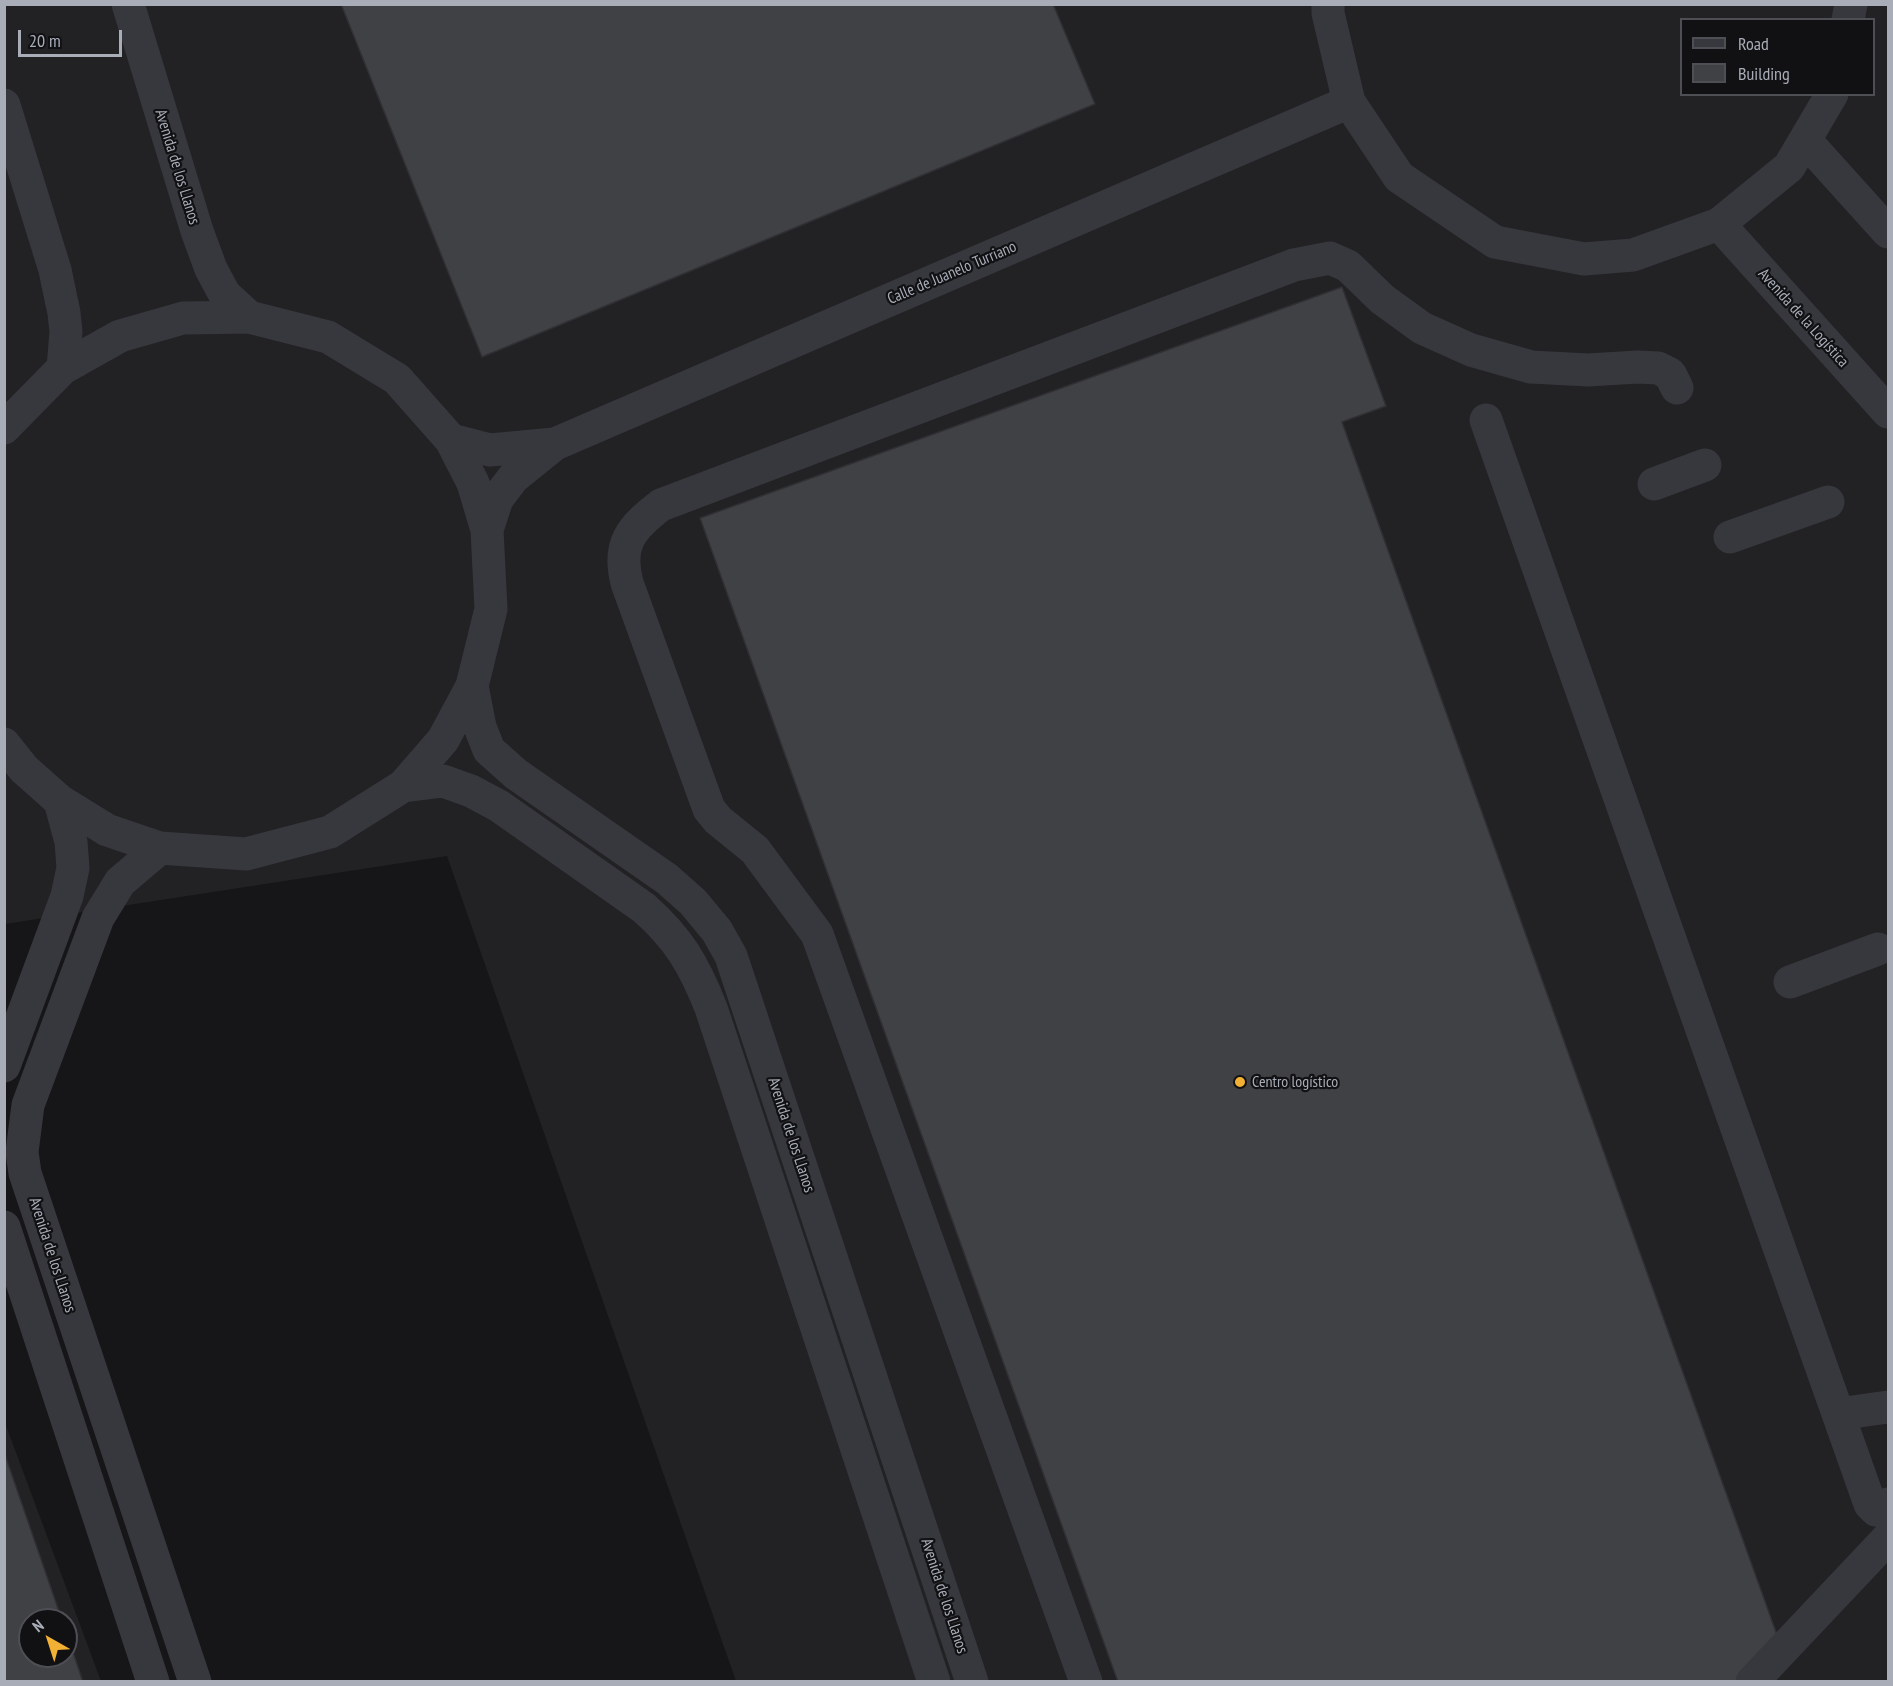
<!DOCTYPE html>
<html>
<head>
<meta charset="utf-8">
<style>
  body { margin:0 }
  #map { position:relative; width:1893px; height:1686px; overflow:hidden; background:#161618; font-family:"PT Sans Narrow",sans-serif }
  canvas { display:block }
  .frame { position:absolute; inset:0; border:6px solid #a8adb8; pointer-events:none }
  .legend { position:absolute; left:1680px; top:18px; width:195px; height:78px; box-sizing:border-box; background:#111113; border:2px solid #4d4f55; margin:0; padding:8px 10px; list-style:none; font-size:18px; color:#a8adb8 }
  .legend li { display:flex; align-items:center; gap:12px; height:30px }
  .legend b { width:30px; border:2px solid #4d4f55 }
  .north { position:absolute; left:18px; top:1608px; width:60px; height:60px; box-sizing:border-box; background:#111113; border:2px solid #4d4f55; border-radius:50%; rotate:321deg; font-size:16px; font-weight:700; line-height:24px; text-align:center; color:#a8adb8 }
  .north::after { content:''; display:block; margin:auto; width:21px; height:27px; background:#f2b134; clip-path:polygon(50% 0,100% 100%,50% 72%,0 100%) }
  .scale { position:absolute; left:18px; top:30px; width:104px; height:27px; box-sizing:border-box; border:3px solid #a8adb8; border-top:0; padding-left:8px; font-size:18px; line-height:21px; white-space:nowrap; color:#a8adb8; -webkit-text-stroke:4px #111113; paint-order:stroke }
</style>
</head>
<body>
<div id="map">
<canvas width="1893" height="1686"></canvas>
<div class="frame"></div>
<ul class="legend">
<li><b style="height:8px;background:#37383d"></b>Road</li>
<li><b style="height:16px;background:#404145"></b>Building</li>
</ul>
<div class="north">N</div>
<div class="scale">20 m</div>
</div>
<script>
const c = document.querySelector('canvas').getContext('2d');
c.lineJoin = 'round';
function fill(path, color) { c.fillStyle = color; c.fill(path, 'evenodd'); }
function trace(path, color, width, dash) { c.strokeStyle = color; c.lineWidth = width; c.lineCap = dash ? 'butt' : 'round'; c.setLineDash(dash || []); c.stroke(path); }
function label(font, color, halo, rows, align = 'center') {
  c.font = font + ' "PT Sans Narrow",sans-serif'; c.lineWidth = 4.5; c.setLineDash([]); c.textBaseline = 'middle'; c.strokeStyle = halo; c.fillStyle = color; for (const [text, x, y, turn = 0] of rows) {
    c.save(); c.translate(x, y); c.rotate((+turn || 0) * Math.PI / 180); c.textAlign = isNaN(turn) ? turn : align; if (halo) c.strokeText(text, 0, 0); c.fillText(text, 0, 0); c.restore();
  }
}
fill(new Path2D(`
  M5,5h1883v1676h-1152l-289,-825 -442,68zM1682,20h192v74h-192z
  M5,1423l96,258h-96zM30,1620h36v36h-36z`), '#222225');
const building = new Path2D(`
  M341,4h712l42,100 -613,253z
  M1342,287l44,119 -44,16 439,1224 -37,36h-626l-418,-1164z
  M4,1452l58,168h-32v36h36v-25l17,51h-79z`);
fill(building, '#404145');
trace(building, '#303034', 1.5);
trace(new Path2D(`
  M128,4l69,227 14,38 14,26 24,22
  M1328,4v9l21,89 50,75 96,65 89,17 49,-4 86,-31 70,-57 43,-73
  M1848,20l3,-16
  M4,105l51,165 9,43 2,19 -3,36
  M1805,140l83,92
  M1719,224l169,188
  M1486,420l384,1084 6,6 6,-1 6,-5
  M4,428l59,-60 57,-32 63,-18 66,-1 79,20 69,42 54,61 22,43 14,47 4,79 -19,77 -29,54 -40,46 -73,46 -84,22 -86,-6 -53,-18 -47,-29 -36,-32 -20,-25
  M451,440l39,10 65,-6
  M1654,484l51,-19
  M487,530l10,-31 16,-21 42,-34 794,-342
  M1730,537l98,-35
  M472,686l8,41 9,23 27,24 151,105 26,23 24,29 14,25 241,726
  M403,786l40,-5 28,10 28,15 145,102c35,31 50,57 67,100l223,674
  M160,848l-40,34 -22,36 -70,187 -6,47 3,21 170,509
  M1790,982l88,-33
  M4,1066l63,-170 6,-28 -2,-26 -11,-41
  M4,1227l149,455
  M1838,1414l50,-7
  M1086,1682l-269,-748 -62,-84 -37,-30 -9,-11 -82,-226c-10,-39 4,-55 34,-78l633,-240 36,-7 18,8 34,33 40,29 49,22 60,17 57,3 50,-3 20,1 12,6 7,14
  M1752,1682l136,-144`), '#37383d', 33);
for (const [x, y, r, color] of [
  [1240,1082,6,"#f2b134"]
]) { const dot = new Path2D(); dot.arc(x, y, r, 0, 2 * Math.PI); c.fillStyle = color; c.fill(dot); trace(dot, '#111113', 2); }
label('16px', '#a8adb8', '#111113', [
  ["Avenida de los Llanos",177,167,73],
  ["Calle de Juanelo Turriano",952,273,-23],
  ["Avenida de la Logística",1803,318,48],
  ["Avenida de los Llanos",791,1135,72],
  ["Avenida de los Llanos",52,1255,72],
  ["Avenida de los Llanos",944,1596,72]
]);
label('16px', '#a8adb8', '#111113', [
  ["Centro logístico",1252,1082]
], 'left');
</script>
</body>
</html>
